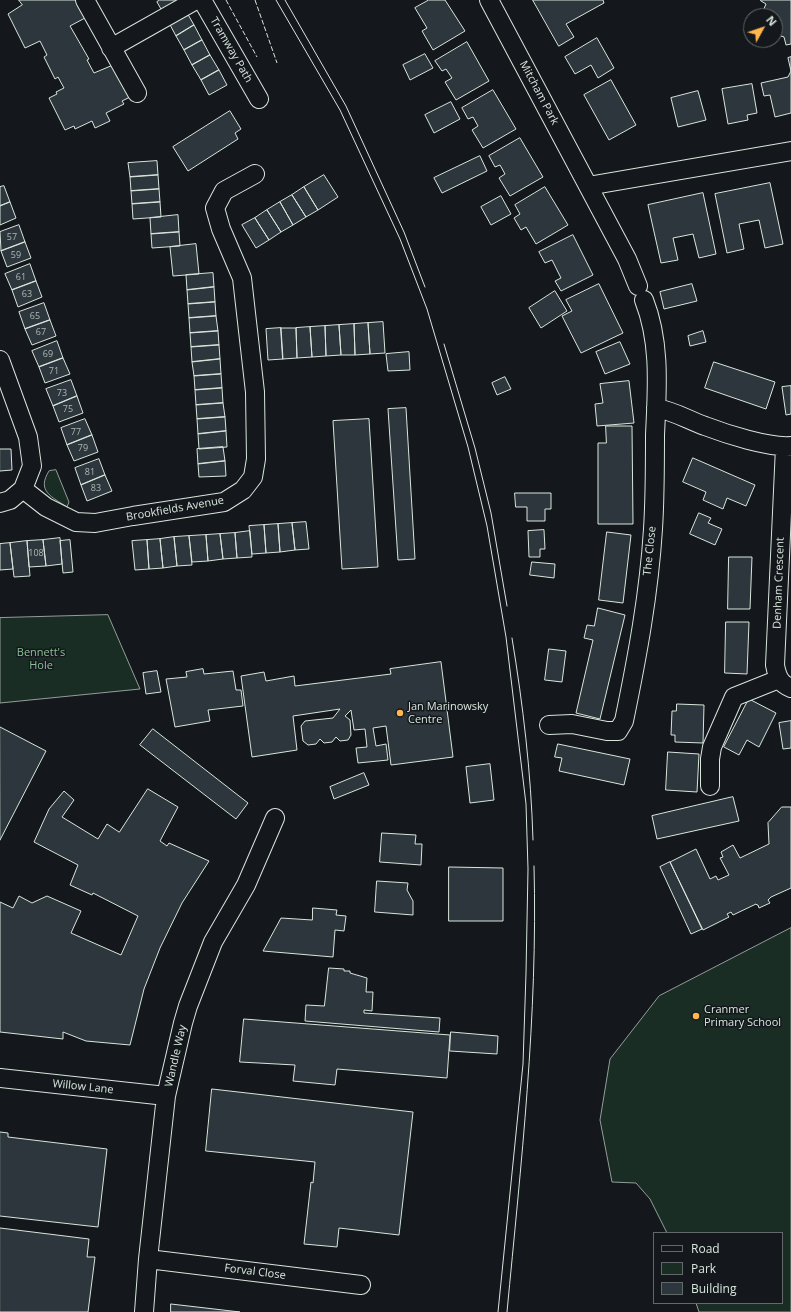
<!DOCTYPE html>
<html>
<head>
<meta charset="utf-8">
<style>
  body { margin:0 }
  #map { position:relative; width:791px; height:1312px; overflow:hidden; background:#14181c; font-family:"Open Sans",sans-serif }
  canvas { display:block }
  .legend { position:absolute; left:653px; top:1232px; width:130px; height:72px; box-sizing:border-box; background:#14181c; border:1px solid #626a69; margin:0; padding:5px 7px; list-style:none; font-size:12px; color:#d8e6dc }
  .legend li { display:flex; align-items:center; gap:8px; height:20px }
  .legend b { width:20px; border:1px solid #626a69 }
  .north { position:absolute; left:743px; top:8px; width:40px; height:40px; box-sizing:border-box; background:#14181c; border:1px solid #626a69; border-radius:50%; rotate:50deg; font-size:11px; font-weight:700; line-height:16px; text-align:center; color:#d8e6dc }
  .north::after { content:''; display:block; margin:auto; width:14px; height:18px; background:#ffb74d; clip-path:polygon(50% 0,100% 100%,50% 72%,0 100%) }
</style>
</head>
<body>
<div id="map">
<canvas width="791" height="1312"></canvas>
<ul class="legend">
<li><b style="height:5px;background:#14181c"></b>Road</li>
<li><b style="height:11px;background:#1a2d24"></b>Park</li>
<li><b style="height:11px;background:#2c363c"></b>Building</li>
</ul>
<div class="north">N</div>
</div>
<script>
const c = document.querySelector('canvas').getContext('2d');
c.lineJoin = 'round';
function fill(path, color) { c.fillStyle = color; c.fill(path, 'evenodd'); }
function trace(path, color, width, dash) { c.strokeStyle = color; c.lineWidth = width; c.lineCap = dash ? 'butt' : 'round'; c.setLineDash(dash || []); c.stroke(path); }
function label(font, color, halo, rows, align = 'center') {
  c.font = font + ' "Open Sans",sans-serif'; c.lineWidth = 3; c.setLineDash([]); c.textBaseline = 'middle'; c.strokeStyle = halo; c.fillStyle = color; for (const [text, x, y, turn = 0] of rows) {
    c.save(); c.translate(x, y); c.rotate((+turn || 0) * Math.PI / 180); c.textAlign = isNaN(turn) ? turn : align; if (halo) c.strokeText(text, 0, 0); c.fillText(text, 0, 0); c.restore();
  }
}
const green = new Path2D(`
  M56,470l13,32 -2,5c-15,-10 -31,-16 -18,-36z
  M108,615l32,74 -140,14v-85z
  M791,928v384h-92l-3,-9h86v-70h-115l-17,-34 -14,-16 -24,-1 -12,-62 10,-61 49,-63z`);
fill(green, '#1a2d24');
trace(green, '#939e99', 1);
const building = new Path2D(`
  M19,0h57l9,18 -15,8 19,33 -2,1 7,13 19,-8 17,32 -8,4 2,3 -18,9 4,8 -15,7 -3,-7 -17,8 -1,-3 -9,4 -16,-32 8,-4 -1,-2 8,-4 -6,-11 -3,2 -11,-22 3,-2 -7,-14 -15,7 -17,-34 14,-9z
  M160,0h19l-14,16 -8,-14z
  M429,0h16l20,31 -32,19 -11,-19 5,-3 -12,-20z
  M533,0h70l1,3 -38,21 8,13 -15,9z
  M761,0h30v44l-5,1 -2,-8 -9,-3v-18h-11l-1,-5 3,-7 -5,-3z
  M186,11l8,14 -18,11 -8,-15z
  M751,22v16l-4,-15z
  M194,25l8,15 -18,10 -8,-14z
  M597,38l17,30 -16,10 -7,-13 -16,9 -10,-17z
  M202,40l8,15 -18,10 -8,-15z
  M467,42l22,39 -33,19 -11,-18 7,-4 -6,-9 -4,2 -7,-10z
  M425,54l8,14 -23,12 -7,-15z
  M210,55l9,15 -18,10 -9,-15z
  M791,57v56l-16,4 -5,-22 -6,1 -3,-13 27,-6 3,-6 -3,-13z
  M219,70l8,15 -18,10 -8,-15z
  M611,80l25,45 -27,15 -25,-45z
  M752,84l5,29 -10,2 1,5 -20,4 -6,-35z
  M493,90l23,39 -33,19 -11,-18 6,-4 -5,-9 -5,2 -6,-11z
  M698,91l8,29 -28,7 -7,-29z
  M451,102l9,17 -26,14 -9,-18z
  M230,111l11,18 -6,4 3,6 -50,32 -15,-24z
  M520,138l23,39 -33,19 -11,-18 6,-4 -5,-9 -5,2 -6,-11z
  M480,156l7,15 -45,22 -8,-15z
  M157,161l1,14 -28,2 -2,-14z
  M158,175l1,14 -28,2 -1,-14z
  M324,175l14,22 -20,13 -14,-23z
  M770,183l13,61 -18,4 -6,-28 -20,4 5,25 -17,4 -12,-59z
  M4,186l6,16 -10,4v-19z
  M304,187l14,23 -12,7 -14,-22z
  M545,187l23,38 -32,19 -10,-17 -5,3 -7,-12 6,-4 -5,-9z
  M159,189l1,13 -28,2 -1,-13z
  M703,193l13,61 -17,4 -6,-24 -20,4 5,22 -17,3 -13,-58z
  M292,195l14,22 -13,8 -13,-23z
  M501,196l10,18 -20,11 -10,-18z
  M10,202l6,16 -16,7v-19z
  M160,202l1,15 -28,2 -1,-15z
  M280,202l13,23 -12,7 -14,-22z
  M267,210l14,22 -12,8 -14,-22z
  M178,215l1,17 -28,2 -1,-16z
  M255,218l14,22 -13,8 -14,-23z
  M19,225l6,17 -24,9 -1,-19z
  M179,232l1,14 -28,2 -1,-14z
  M573,235l20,40 -32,16 -6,-10 6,-3 -9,-18 -7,3 -6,-11z
  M25,242l6,16 -24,9 -6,-16z
  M196,244l3,30 -26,2 -3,-29z
  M30,264l6,17 -24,9 -7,-16z
  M213,273l1,14 -27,3 -1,-15z
  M36,281l6,16 -24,10 -6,-17z
  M599,284l24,49 -42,20 -19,-37 10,-5 -6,-11z
  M692,284l5,17 -33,8 -4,-17z
  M214,287l1,15 -27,2 -1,-14z
  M555,291l12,20 -26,17 -12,-20z
  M215,302l1,14 -27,2 -1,-14z
  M44,303l6,17 -25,9 -6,-17z
  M216,316l2,15 -28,2 -1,-15z
  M50,320l6,16 -24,9 -7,-16z
  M383,322l2,31 -15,1 -2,-31z
  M368,323l2,31 -15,1 -1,-31z
  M354,324l1,31h-14l-2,-30z
  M339,325l2,30 -15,1 -1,-30z
  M325,326l1,30 -14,1 -2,-30z
  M310,327l2,30 -15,1 -1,-30z
  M281,328l2,31 -15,1 -2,-31z
  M281,328h15l1,30 -14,1z
  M218,331l1,14 -28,2 -1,-14z
  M703,331l3,11 -16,4 -2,-10z
  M57,341l6,17 -24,9 -7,-16z
  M620,342l10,22 -25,10 -9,-22z
  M219,345l1,14 -28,3 -1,-15z
  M409,352l1,18 -22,1 -2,-17z
  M63,358l7,16 -25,9 -6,-16z
  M220,359l1,15 -27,2 -2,-14z
  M714,362l61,20 -9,27 -61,-21z
  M221,374l1,14 -27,2 -1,-14z
  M505,377l6,12 -14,6 -5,-12z
  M71,380l6,16 -24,10 -7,-17z
  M629,381l5,42 -37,3 -2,-22 8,-1 -3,-19z
  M791,386v28l-5,1 -4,-28z
  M222,388l1,15 -27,2 -1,-15z
  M77,396l6,17 -24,9 -6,-16z
  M223,403l2,14 -28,2 -1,-14z
  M406,408l9,151 -17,1 -10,-151z
  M225,417l1,14 -28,3 -1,-15z
  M85,419l7,16 -25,10 -6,-17z
  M369,419l9,148 -36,2 -9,-148z
  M606,426h26l1,98h-35v-81h8z
  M226,431l1,16 -28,2 -1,-15z
  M92,435l6,17 -24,9 -7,-16z
  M223,447l2,14 -27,3 -1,-15z
  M0,449h11l1,21 -12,1z
  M693,458l62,27 -9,21 -19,-8 -4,11 -20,-9 3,-8 -23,-10z
  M99,459l6,16 -24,10 -6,-17z
  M225,461l1,15 -27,1 -1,-13z
  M105,475l7,16 -25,10 -6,-16z
  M515,493h36v16h-6v12h-18v-14h-11z
  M699,513l12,5 -3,5 14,6 -7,16 -25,-11z
  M306,522l3,27 -14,1 -3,-27z
  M292,523l3,27 -15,2 -2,-28z
  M278,524l2,28 -14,1 -2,-28z
  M264,525l2,28 -14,1 -3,-28z
  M544,530l1,19h-5v8h-11l-1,-26z
  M250,531l2,26 -15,1 -2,-25z
  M607,532l24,3 -8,68 -24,-3z
  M235,533l2,25 -14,1 -3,-25z
  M220,534l3,25 -15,2 -2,-26z
  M206,535l2,26 -16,1 -3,-26z
  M189,536l3,29 -15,1 -3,-29z
  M174,537l3,29 -14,2 -3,-29z
  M60,538l2,26 -16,2 -3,-26z
  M160,539l3,29 -14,1 -2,-29z
  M43,540l3,26 -17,1 -2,-26z
  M70,540l3,32 -10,1 -3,-32z
  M147,540l2,29 -14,1 -3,-29z
  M27,541l3,35 -16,1 -4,-34z
  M10,543l3,26 -13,1v-26z
  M729,557h23l-2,52h-22z
  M532,562l23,2 -1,14 -24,-3z
  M598,608l27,7 -25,104 -24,-6 17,-73 -9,-2 3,-13 7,1z
  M726,622h23l-2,52 -22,-1z
  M549,649l17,2 -4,31 -17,-2z
  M441,662l12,95 -62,8 -5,-39 -13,2 3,18 10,-2 2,16 -30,3 -2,-15 11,-1 -2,-18 -11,1 -3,-20 -6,6 5,4 1,15 -3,5 -8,1 -4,-4 -4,5 -8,1 -4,-4 -4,5 -8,1 -5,-4 -2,-15 4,-5 28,-3 7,-9 -47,7 4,34 -45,7 -11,-81 23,-4 2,9 28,-5 1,10 96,-12 -1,-5z
  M203,669l1,5 29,-3 3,19h5l2,16 -35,4 2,11 -35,6 -9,-48 21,-2 -1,-5z
  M157,671l4,21 -15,2 -3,-21z
  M749,699l27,14 -17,34 -12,-7 -8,15 -15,-8z
  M677,704l27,1 -1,38 -28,-1v-7h-4l1,-24h4z
  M791,721v27l-8,1 -4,-26z
  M0,727l46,24 -46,89z
  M153,729l95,74 -12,16 -96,-74z
  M558,744l72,15 -6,26 -65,-14 3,-13 -7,-1z
  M668,752l31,2 -2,38 -31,-2z
  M490,764l4,36 -24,3 -4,-36z
  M364,773l5,12 -35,14 -4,-12z
  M148,789l30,18 -18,34 7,5 2,-3 40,18 -27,42 -22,45 -16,41 -14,56 -44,-4 -23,-9v7l-63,-7v-130l13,6 6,-12 13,7 15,-7 34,15 -10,22 50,22 17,-39 -45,-23 -1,2 -22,-10 8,-20 -44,-23 15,-33 15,-18 10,9 -12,17 36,22 9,-15 12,8z
  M733,797l6,24 -82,18 -5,-23z
  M782,807h9v81l-20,9 -3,3 2,3 -11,5 -1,-3h-1l-1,-1 -23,11 -2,-3 -4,2 2,3 -26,13 -33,-68 26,-13 14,30 6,-3 2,4 11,-5 -9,-17 3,-1 -2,-5 12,-7 7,13 29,-14 -1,-21z
  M382,833l34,2 -1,9h7l-1,21 -41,-3z
  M670,862l32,67 -11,5 -31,-67z
  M449,867l54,1v53h-54z
  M377,881l31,2 -1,7 6,11v14l-38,-3z
  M313,908l24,2 -1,5 10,1 -2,15 -9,-1 -2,27 -70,-6 18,-33 31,2z
  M329,968l15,1v2h6v2l17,5 -1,14h7l-1,19 -8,-1v3l76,5 -1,14 -134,-11 1,-16 18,1z
  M244,1019l206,16 -3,43 -110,-9 -2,16 -42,-4 2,-16 -55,-3z
  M451,1032l47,4 -1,18 -47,-3z
  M212,1089l201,23 -14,123 -60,-7 -2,19 -33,-3 7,-62 2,1 2,-21 -109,-11z
  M0,1132l8,1v4l99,12 -9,78 -98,-11z
  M0,1228l89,11 -2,18h8l-7,55h-88z
  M171,1304l69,8h-69z`);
fill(building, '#2c363c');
trace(building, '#d8e6dc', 1);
const street = new Path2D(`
  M85,0l52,93
  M202,0l57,99
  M489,0l138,259 11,27
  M111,48l85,-48
  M588,186l203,-35
  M0,360l28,77 4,29 -9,23 23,18 30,15 19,1 38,-7 91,-14 19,-12 10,-13 3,-18 -1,-67 -13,-114 -21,-49 -6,-21 9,-17 31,-17
  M656,408c18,3 32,12 49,18 21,8 64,22 86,20
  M785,447l-10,218c2,11 5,19 16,23
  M0,503l10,-3 13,-11
  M549,725l23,-1 35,7h11l6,-10c13,-63 25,-127 29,-192 2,-31 2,-63 2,-94 2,-46 6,-92 -11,-135
  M710,786v-27l2,-12 22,-50 45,-18
  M0,1078l166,18
  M148,1259l213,26
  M144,1312l4,-53 18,-163 17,-73 5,-17 25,-64 33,-57 29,-67`);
trace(street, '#d8e6dc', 20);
trace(street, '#14181c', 18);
trace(new Path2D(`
  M276,0l64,110 60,129 27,70 41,138 19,79 19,111 20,167 2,65 -2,104 -3,91 -25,248
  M285,0l61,106 58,126 21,55
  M444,344l31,104 16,65 16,93
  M512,638c11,67 19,134 21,202
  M507,1312c14,-148 31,-297 27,-446`), '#d8e6dc', 1);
trace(new Path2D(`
  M226,0l31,57
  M255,0l22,63`), '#d8e6dc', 1, [5, 2]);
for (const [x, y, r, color] of [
  [400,713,4,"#ffb74d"],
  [696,1016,4,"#ffb74d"]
]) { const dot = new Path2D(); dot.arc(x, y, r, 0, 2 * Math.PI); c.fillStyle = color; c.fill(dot); trace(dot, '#14181c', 1.5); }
label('9px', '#adbab4', null, [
  ["57",12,237],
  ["59",16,255],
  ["61",21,277],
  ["63",27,294],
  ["65",35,316],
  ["67",41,332],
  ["69",48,354],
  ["71",54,371],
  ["73",62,393],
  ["75",68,409],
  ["77",76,432],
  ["79",83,448],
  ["81",90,472],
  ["83",96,488],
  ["108",36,553]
]);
label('11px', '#d8e6dc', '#14181c', [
  ["Tramway Path",231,50,60],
  ["Mitcham Park",539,93,62],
  ["Brookfields Avenue",175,509,-10],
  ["The Close",650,551,-84],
  ["Denham Crescent",779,583,-88],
  ["Wandle Way",176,1056,-77],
  ["Willow Lane",83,1087,6],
  ["Forval Close",255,1272,7]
]);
label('11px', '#8ac095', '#14181c', [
  ["Bennett's",41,653],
  ["Hole",41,666]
]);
label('11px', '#d8e6dc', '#14181c', [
  ["Jan Marinowsky",408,707],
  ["Centre",408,720],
  ["Cranmer",704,1010],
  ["Primary School",704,1023]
], 'left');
</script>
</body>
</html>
